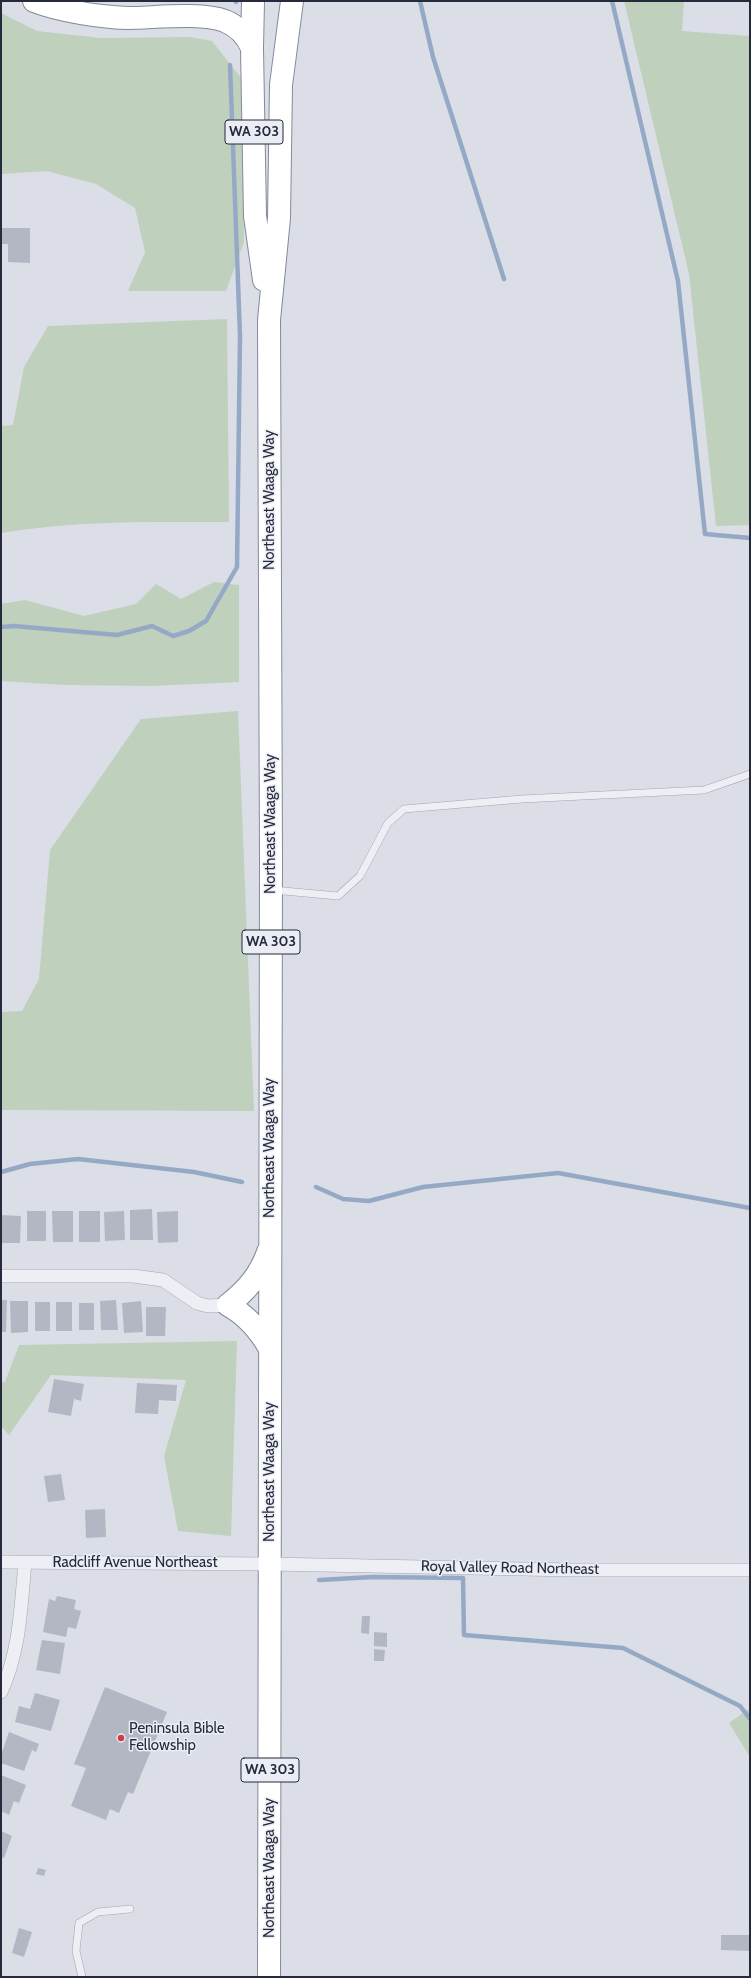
<!DOCTYPE html>
<html>
<head>
<meta charset="utf-8">
<style>
  body { margin:0 }
  #map { position:relative; width:751px; height:1978px; overflow:hidden; background:#dbdee6; font-family:Cabin,sans-serif }
  canvas { display:block }
  .frame { position:absolute; inset:0; border:2px solid #252b3c; pointer-events:none }
</style>
</head>
<body>
<div id="map">
<canvas width="751" height="1978"></canvas>
<div class="frame"></div>
</div>
<script>
const c = document.querySelector('canvas').getContext('2d');
c.lineJoin = 'round';
function fill(path, color) { c.fillStyle = color; c.fill(path, 'evenodd'); }
function trace(path, color, width, dash) { c.strokeStyle = color; c.lineWidth = width; c.lineCap = dash ? 'butt' : 'round'; c.setLineDash(dash || []); c.stroke(path); }
function label(font, color, halo, rows, align = 'center') {
  c.font = font + ' Cabin,sans-serif'; c.lineWidth = 3; c.setLineDash([]); c.textBaseline = 'middle'; c.strokeStyle = halo; c.fillStyle = color; for (const [text, x, y, turn = 0] of rows) {
    c.save(); c.translate(x, y); c.rotate((+turn || 0) * Math.PI / 180); c.textAlign = isNaN(turn) ? turn : align; if (halo) c.strokeText(text, 0, 0); c.fillText(text, 0, 0); c.restore();
  }
}
fill(new Path2D(`
  M624,1h60l-2,30 68,5v489l-34,1 -27,-252z
  M1,13l36,18 64,7 89,-1 22,4 29,37 3,164 -18,49h-98l17,-39 -10,-44 -39,-24 -49,-13 -46,3z
  M227,319l2,203c-77,0 -152,-2 -228,11v-107l12,-1 11,-58 24,-41z
  M214,582l25,3v97l-88,4 -86,-1 -64,-4v-77l24,-4 59,16 52,-12 20,-20 25,15z
  M238,711l16,400 -253,-1v-98l21,-1 17,-32 11,-129 91,-131z
  M237,1341l-6,195 -53,-5 -14,-75 22,-76 -135,-5 -42,60 -8,-9v-44h4l14,-37z
  M750,1708v49l-21,-34z`), '#bfd0bc');
trace(new Path2D(`
  M235,1l1,1
  M420,1l13,56 71,222
  M612,1l66,280 27,253 45,4
  M1,627l13,-1 103,9 35,-9 21,10 16,-5 17,-10 31,-54 3,-231 -10,-271
  M1,1172l29,-8 48,-5 116,13 48,10
  M316,1187l27,12 26,2 54,-14 135,-14 192,35
  M319,1580l54,-3 90,1 1,57 159,13 117,58 10,13`), '#95a9c7', 4.5);
fill(new Path2D(`
  M1,228h29v35l-22,-1v-18h-7z
  M152,1209l1,31h-23v-30z
  M27,1211h19v30h-19z
  M52,1211h21v31h-20z
  M79,1211h21v31h-21z
  M124,1211l1,29 -20,1 -1,-29z
  M178,1211v31l-20,1 -1,-31z
  M1,1215l20,1 -1,27h-19z
  M1,1300h6l-1,32h-5z
  M116,1300l2,30h-17l-1,-29z
  M10,1301h18v31l-17,1z
  M141,1301l2,31 -19,1 -2,-30z
  M35,1302h15v29h-15z
  M56,1302h16v29h-16z
  M79,1303h15v27h-15z
  M146,1307h20l-1,29h-19z
  M54,1379l30,5 -3,17 -7,-2 -3,17 -23,-4z
  M137,1383l40,2 -1,16 -17,-1 -1,14 -23,-1z
  M61,1474l4,26 -17,2 -4,-26z
  M105,1509l1,28 -20,1 -1,-28z
  M57,1596l19,4 -2,9 7,2 -5,18 -8,-2 -2,10 -23,-5 6,-33 6,2z
  M362,1616h8l-1,18 -8,-1z
  M374,1632l13,1v14l-13,-1z
  M42,1640l23,3 -5,31 -24,-4z
  M374,1649l11,1 -1,11h-10z
  M105,1687l62,25 -34,82 -5,-2 -9,21 -9,-4 -4,11 -35,-14 15,-38 -12,-4z
  M35,1693l25,7 -9,31 -36,-9 4,-16 11,3z
  M9,1732l30,12 -3,8 -4,-2 -8,21 -23,-8v-8z
  M1,1775l25,10 -7,18 -5,-2 -5,14 -8,-4z
  M1,1831l11,5 -8,22 -3,-1z
  M38,1868l8,2 -2,6 -8,-2z
  M19,1928l13,4 -8,25 -12,-4z
  M721,1935h29v16l-29,-1z`), '#b2b7c3');
const lane = new Path2D(`
  M273,890l65,6 22,-20 28,-53 16,-14 118,-10 182,-9 46,-16
  M82,1977l-6,-26 3,-28 19,-11 32,-3`);
const street = new Path2D(`
  M1,1276h132l30,4 34,23 11,3 20,-1
  M1,1562l269,2 303,6h177
  M1,1692c19,-41 20,-86 24,-130`);
const highway = new Path2D(`
  M34,1c26,10 66,16 93,17 27,0 73,-6 98,3 12,5 22,15 27,27l3,168 9,64
  M252,48l1,-47
  M268,1252c-8,23 -21,38 -40,53 18,10 32,26 42,44
  M269,1977l2,-1116 -2,-541 10,-102 2,-133 11,-84`);
trace(lane, '#a1a5b0', 8);
trace(street, '#a1a5b0', 14);
trace(highway, '#828a9c', 24);
trace(lane, '#eeeff4', 7);
trace(street, '#eeeff4', 13);
trace(highway, '#fff', 22);
for (const [x, y, r, color] of [
  [121,1738,4,"#cf3c45"]
]) { const dot = new Path2D(); dot.arc(x, y, r, 0, 2 * Math.PI); c.fillStyle = color; c.fill(dot); trace(dot, '#eaedf4', 1.5); }
for (const [x, y, w] of [
  [254,132,58],
  [271,942,58],
  [270,1770,58]
]) { const box = new Path2D(); box.roundRect(x - w / 2, y - 12, w, 24, 3); c.fillStyle = '#eaedf4'; c.fill(box); trace(box, '#252b3c', 1); }
label('bold 14px', '#252b3c', null, [
  ["WA 303",254,132],
  ["WA 303",271,942],
  ["WA 303",270,1770]
]);
label('15px', '#252b3c', '#eaedf4', [
  ["Northeast Waaga Way",270,500,-90],
  ["Northeast Waaga Way",271,824,-90],
  ["Northeast Waaga Way",270,1148,-90],
  ["Northeast Waaga Way",270,1472,-90],
  ["Radcliff Avenue Northeast",135,1563],
  ["Royal Valley Road Northeast",510,1568,1],
  ["Northeast Waaga Way",270,1868,-90]
]);
label('15px', '#252b3c', '#eaedf4', [
  ["Peninsula Bible",129,1729],
  ["Fellowship",129,1746]
], 'left');
</script>
</body>
</html>
